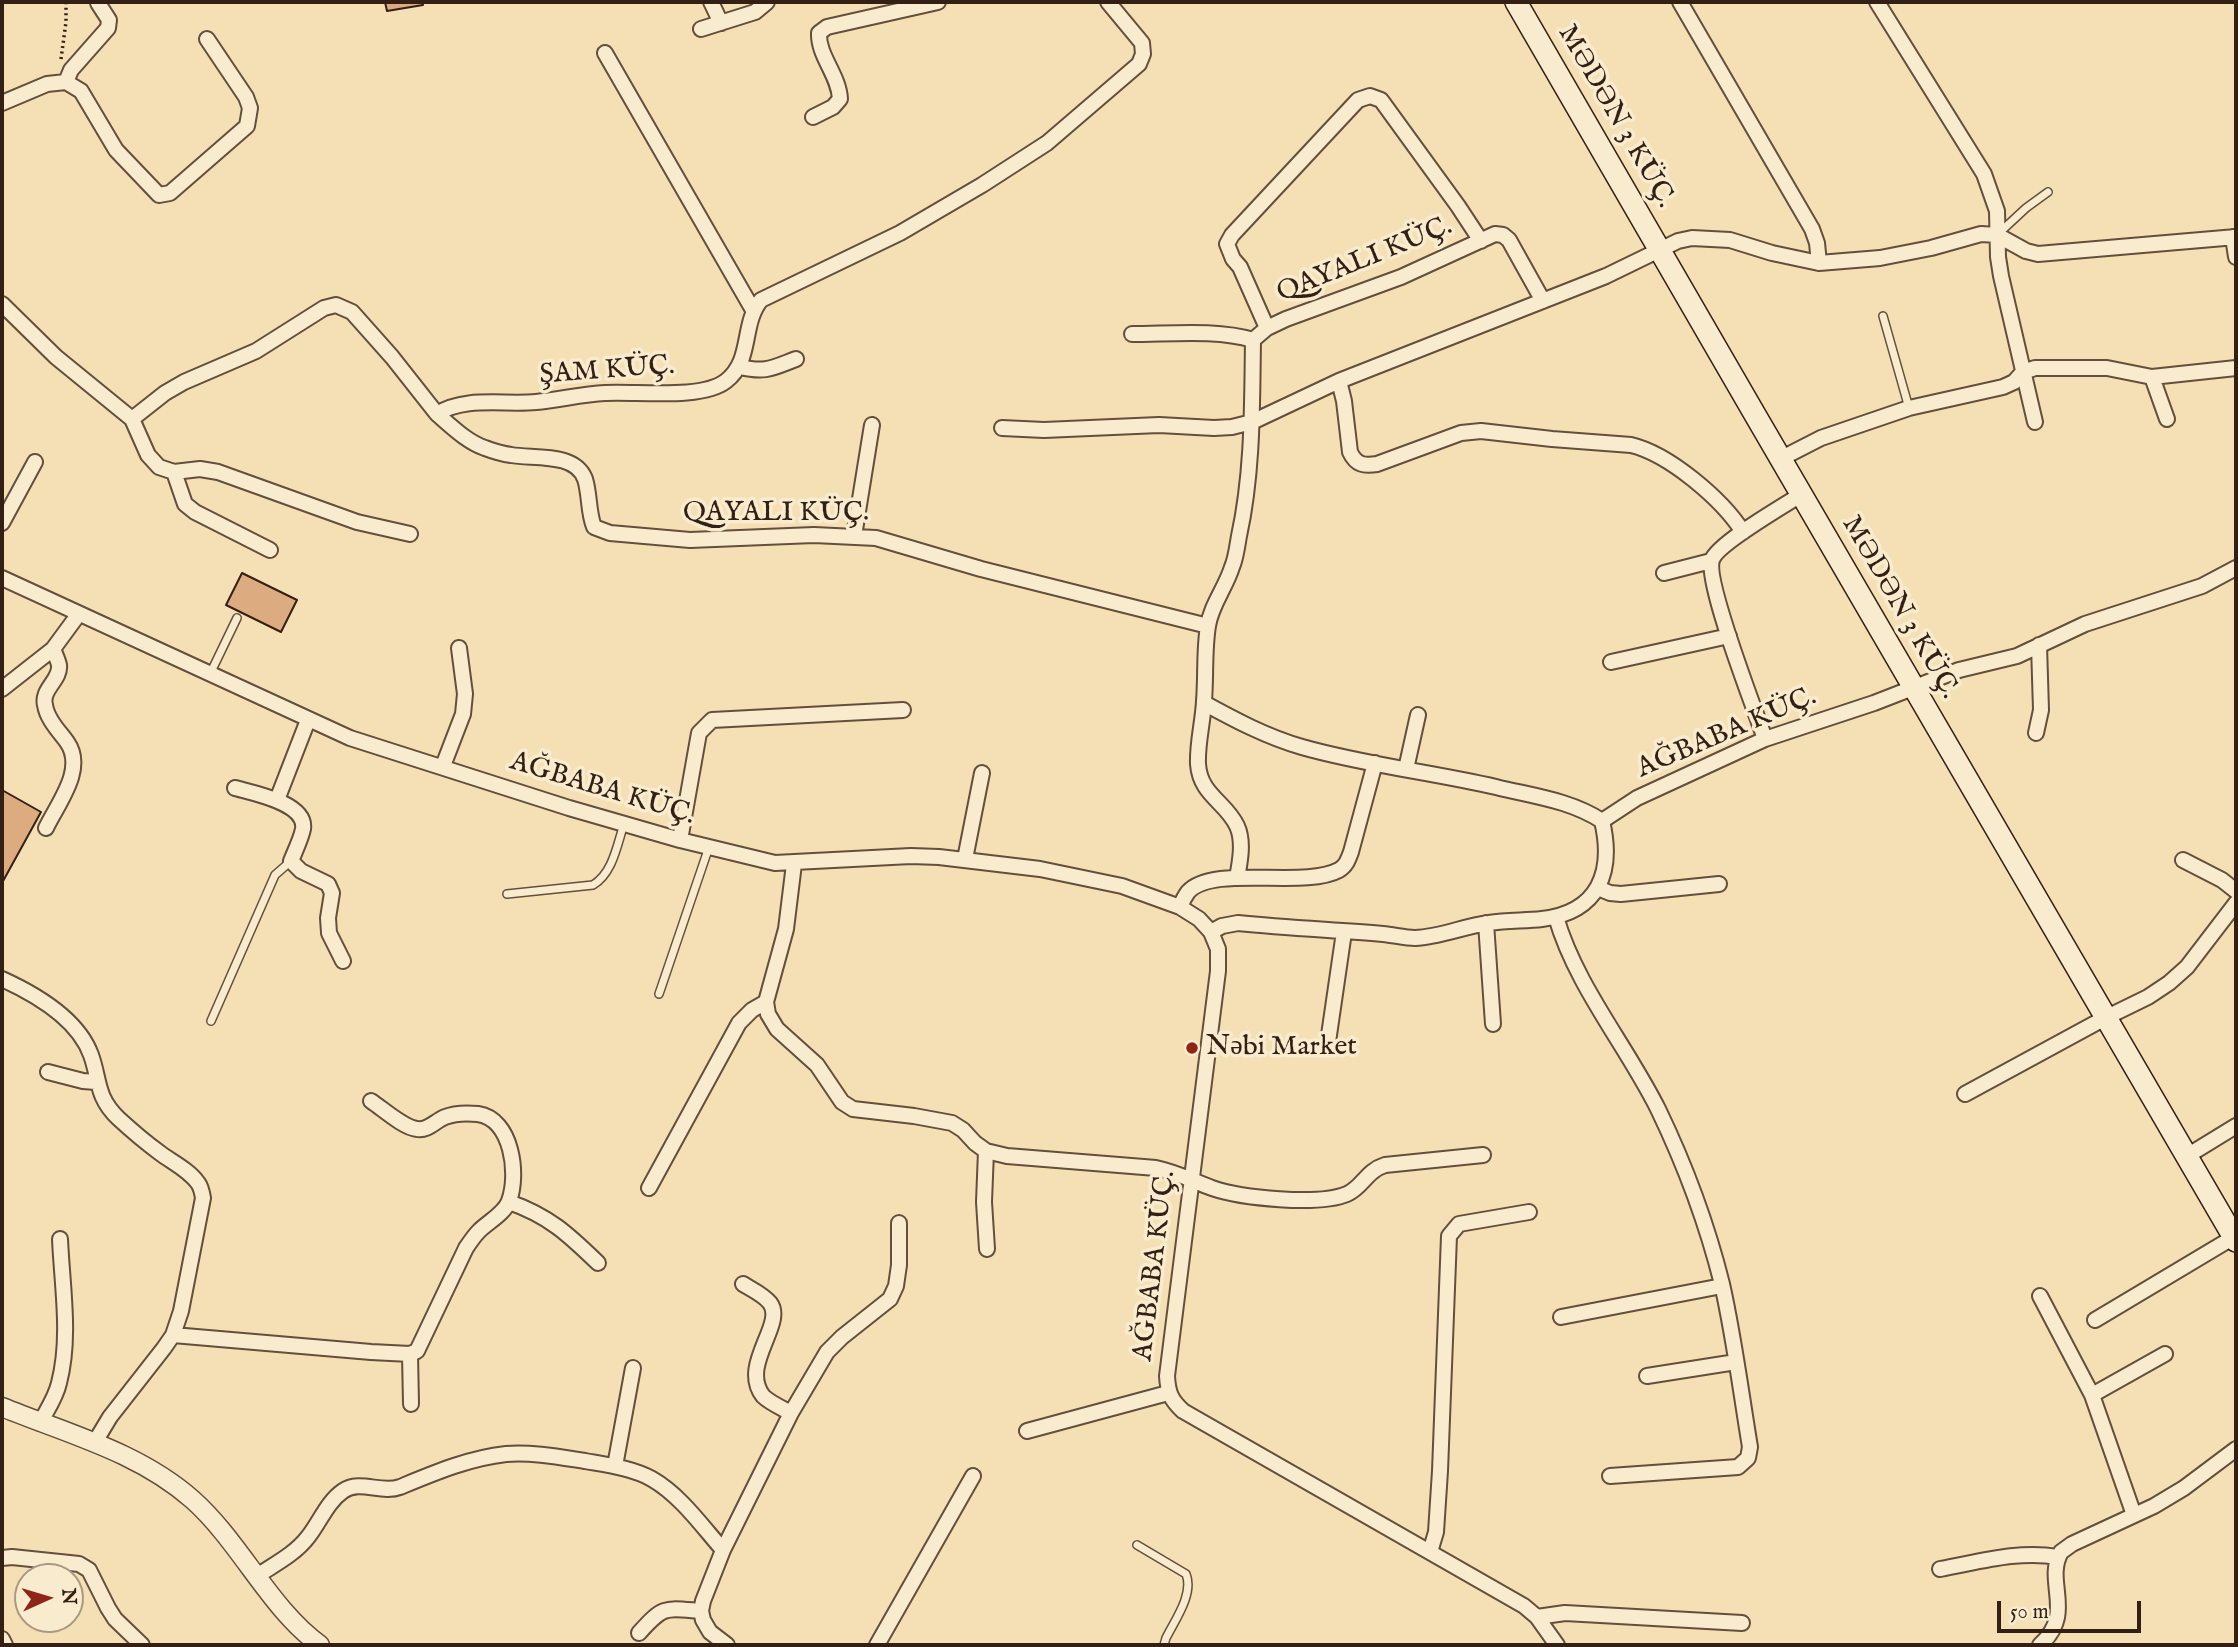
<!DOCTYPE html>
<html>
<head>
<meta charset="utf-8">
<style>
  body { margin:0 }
  #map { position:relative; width:2238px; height:1647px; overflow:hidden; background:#f4e0b4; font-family:"IM FELL English",serif }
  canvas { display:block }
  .frame { position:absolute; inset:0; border:4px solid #331f14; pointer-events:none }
  .north { position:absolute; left:14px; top:1563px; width:70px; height:70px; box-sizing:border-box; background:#f8ebce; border:2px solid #a99984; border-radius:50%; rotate:86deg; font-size:19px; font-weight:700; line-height:28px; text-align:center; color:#331f14 }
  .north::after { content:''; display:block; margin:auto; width:24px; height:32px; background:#8f2418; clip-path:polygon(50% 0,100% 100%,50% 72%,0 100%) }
  .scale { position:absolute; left:1997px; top:1601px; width:144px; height:32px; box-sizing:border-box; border:4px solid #331f14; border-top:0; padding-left:9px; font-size:21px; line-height:24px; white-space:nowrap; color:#331f14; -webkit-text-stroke:5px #f8ebce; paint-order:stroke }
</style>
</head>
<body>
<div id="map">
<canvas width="2238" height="1647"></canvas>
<div class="frame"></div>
<div class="north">N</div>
<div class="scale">50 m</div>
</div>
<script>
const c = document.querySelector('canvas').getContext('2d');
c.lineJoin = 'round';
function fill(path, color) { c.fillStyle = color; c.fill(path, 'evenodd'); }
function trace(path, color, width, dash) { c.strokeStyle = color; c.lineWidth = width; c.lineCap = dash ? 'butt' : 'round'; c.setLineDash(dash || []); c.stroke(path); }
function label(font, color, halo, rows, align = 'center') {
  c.font = font + ' "IM FELL English",serif'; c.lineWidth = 7; c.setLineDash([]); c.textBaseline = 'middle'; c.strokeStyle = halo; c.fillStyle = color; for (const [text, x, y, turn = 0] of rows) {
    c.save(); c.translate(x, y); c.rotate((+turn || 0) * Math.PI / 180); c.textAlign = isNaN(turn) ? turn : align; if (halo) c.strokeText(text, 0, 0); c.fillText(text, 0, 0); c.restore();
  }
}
const building = new Path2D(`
  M385,2h37l1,3 -36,6z
  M242,573l55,27 -16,32 -55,-27z
  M2,790l39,22 -39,71z`);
fill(building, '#ddab80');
trace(building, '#331f14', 2);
const service = new Path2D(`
  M1998,234l28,-26 22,-16
  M1883,316l26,92
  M210,674l27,-56
  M507,894l86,-9c20,-12 24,-40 31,-61
  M659,994l50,-147
  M211,1021l64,-146 16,-14
  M1137,1545l49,29c8,20 -11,46 -20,64l-2,7`);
const minor = new Path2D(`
  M711,2l10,21
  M1680,2l132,227 5,14 2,20
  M1877,2l107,172 13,37 1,46 3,19 34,146
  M701,29l54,-17 12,-10
  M605,53l148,257
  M66,82l5,-12 37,-42 1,-8 -11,-17
  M2,103l45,-19 19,-2 15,9 35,59 43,45 11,-2 77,-67 3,-18 -4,-11 -39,-58
  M813,117l20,-10 7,-8c-1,-24 -22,-43 -21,-66l8,-6 111,-25
  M2233,237l3,20
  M2,304l54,53 76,62 33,-26 19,-11 72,-31 68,-43 12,-3 16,7 40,45 45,57c28,-18 66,-9 99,-12 23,-2 46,-8 69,-9 31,-2 97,7 121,-12 27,-21 15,-57 35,-81l139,-67 82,-48 65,-42 92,-79 4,-10 -1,-11 -34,-41
  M1267,328l-27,-61 -7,-8 -6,-15 5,-9 126,-135 12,-4 11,4 77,106 23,35
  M1132,334c38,0 85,-5 121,6
  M740,367c26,6 32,1 56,-8
  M2152,377l15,42
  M1339,381l5,20 6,51c6,13 14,14 27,12l84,-31 20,-2 71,8 79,6c38,9 91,54 112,87
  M437,414c14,12 30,28 48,34 8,3 18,6 26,7 23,4 64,-3 74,24 5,16 3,33 9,48l16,6 80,7 124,-5 62,3 105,31 227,57
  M132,419l16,36 11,12 15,5 26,-3 18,3 139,50 53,12
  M1002,428l42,2 115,-5 55,3 18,-1 20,-5 87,-41 267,-105 72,-35 14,-3 38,2 42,13 47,10 61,-5 51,-10 50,-14 16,1 29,16 12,3 198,-17
  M1782,458l39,-20 88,-30 94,-21 11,-5 9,-10 12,-4h72l45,9 84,-9
  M174,472l11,32 10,8 75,38
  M2,523l33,-61
  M854,536l18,-111
  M1664,573l47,-12
  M2,578l348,160 219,70 111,32 95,23 136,-7 28,1 101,12 82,17 58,21 19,12 12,13 7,17v22l-51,405c1,17 4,24 16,35l341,195 13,11 20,28
  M1611,662l118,-26
  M2,689l51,-40 25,-34
  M1204,703c31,17 63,34 98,44 63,18 129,25 194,40 36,9 74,13 106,34
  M2036,733l5,-23 -2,-65
  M1765,739c-10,-29 -60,-157 -53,-179 5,-16 73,-55 90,-66
  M443,766l20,-52 2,-20 -6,-46
  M1406,769l12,-54
  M235,788c18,5 72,15 68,41 -2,10 -8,22 -12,32l10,10 27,13 4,9 -4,25 1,15 14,28
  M277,800l31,-80
  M46,828c12,-25 40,-59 21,-86 -8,-11 -20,-23 -22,-37 -4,-16 16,-25 14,-40 -1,-5 -4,-11 -6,-16
  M680,840l19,-107 13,-13 191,-10
  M965,859l17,-86
  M2183,860l39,20 14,11
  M794,864l-8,65 -20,73 2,12 9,15 40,36 25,37 11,7 61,7 38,7 11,7 12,13 11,8 21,5 149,12c20,4 37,13 56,20 29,10 106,18 135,6 16,-7 19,-23 38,-29l98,-10
  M1237,878c3,-16 7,-37 0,-52 -11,-24 -37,-31 -39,-62 -1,-20 5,-42 6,-63 2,-24 0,-51 4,-75 3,-21 18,-39 24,-59 4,-9 5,-20 7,-31 14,-64 13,-131 14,-196l14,-12 19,-9 115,-42 94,-43 8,1 6,5 34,61
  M1598,888l12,5 11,1 98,-10
  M1180,907c2,-5 5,-11 8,-15 25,-28 116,-3 151,-22 7,-4 9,-10 12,-18l24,-89
  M1556,917c20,69 70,128 102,192 27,56 49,115 64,175 12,53 19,109 28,163l-2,11 -10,9 -128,9
  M1486,923l7,101
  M1211,932l11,-6 16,-3c49,5 97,7 145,11 11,1 22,4 32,4 26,-1 49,-12 74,-15 18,-3 36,-2 53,-4 57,-7 72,-47 60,-98l35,-23 128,-59 109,-36 85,-33 58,-14 68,-32 117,-38 34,-18
  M2,979c33,15 76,40 89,76 9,25 5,42 27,63 13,12 27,24 42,35 12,9 29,17 38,30 3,4 4,9 5,15l-22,113 -8,24 -9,13 -54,69 -15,25
  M1328,1042l16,-110
  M48,1072l35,9 13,1
  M1965,1094l140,-76 43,-21 21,-14 18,-16 49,-64
  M986,1151l-2,51 3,47
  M2187,1156l49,-30
  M649,1188l90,-165 13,-13 14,-8
  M509,1202c40,14 59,32 89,61
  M743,1284c8,5 21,11 27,19 16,21 -31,62 -7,93 7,7 19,12 28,17
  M2040,1296l52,99 42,120
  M1561,1317l161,-31
  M2095,1320l139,-83
  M173,1335l198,17 39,2 7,-3 49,-103c4,-6 8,-12 13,-17 9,-9 26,-18 30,-30 10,-27 3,-82 -31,-87 -10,-1 -23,-1 -33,3 -10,4 -17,14 -28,12 -13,-1 -34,-20 -46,-28
  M410,1354l1,50
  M1647,1376l89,-14
  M2092,1395l73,-41
  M40,1423c7,-13 16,-26 19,-40 12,-46 3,-97 1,-144
  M1027,1431l141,-38
  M615,1466l18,-98
  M1430,1552l6,-20 4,-61 9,-235 10,-12 70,-12
  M2,1558l10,-1 67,7 10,6 19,38 7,11 27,26
  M1940,1569c39,-7 78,-19 118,-12
  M257,1576c18,-12 38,-22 51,-39 12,-15 19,-35 35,-46 17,-12 38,3 57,-4 34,-14 69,-29 106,-33 26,-2 53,3 79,7 22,4 47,7 67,18 28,16 50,47 71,71
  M1537,1617l28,-4 177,10
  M639,1633c25,-28 26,-25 62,-22
  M2,1639l3,6
  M727,1645l-17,-13 -7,-12 -2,-9 2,-10 20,-51 68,-137 36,-61 15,-15 48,-38 6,-13 3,-21v-42
  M877,1645l96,-169
  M2040,1645c36,-32 4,-63 21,-93l11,-8 82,-38 30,-18 52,-39`);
const tertiary = new Path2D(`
  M2,1407c66,27 137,45 191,93 47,42 77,109 127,145`);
const secondary = new Path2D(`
  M1516,2c240,413 477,827 720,1239`);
trace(service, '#634f3c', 10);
trace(minor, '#634f3c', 18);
trace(tertiary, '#634f3c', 21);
trace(secondary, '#331f14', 24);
trace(new Path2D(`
  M61,59l5,-37v-20`), '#331f14', 3.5, [2, 3.5]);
trace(service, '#f8ebce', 7);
trace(minor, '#f8ebce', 14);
trace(tertiary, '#f8ebce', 18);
trace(secondary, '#f8ebce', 21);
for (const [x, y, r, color] of [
  [1192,1048,7,"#8f2418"]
]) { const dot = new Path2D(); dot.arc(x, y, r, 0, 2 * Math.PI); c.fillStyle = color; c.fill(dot); trace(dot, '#f8ebce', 2.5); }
label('28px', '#331f14', '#f8ebce', [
  ["MƏDƏN 3 KÜÇ.",1615,117,60],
  ["QAYALI KÜÇ.",1365,261,-22],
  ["ŞAM KÜÇ.",607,372,-4],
  ["QAYALI KÜÇ.",776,514],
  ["MƏDƏN 3 KÜÇ.",1899,608,60],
  ["AĞBABA KÜÇ.",1727,734,-23],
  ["AĞBABA KÜÇ.",602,790,17],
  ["AĞBABA KÜÇ.",1156,1266,-83]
]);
label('28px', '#331f14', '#f8ebce', [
  ["Nəbi Market",1206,1048]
], 'left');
</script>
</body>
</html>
